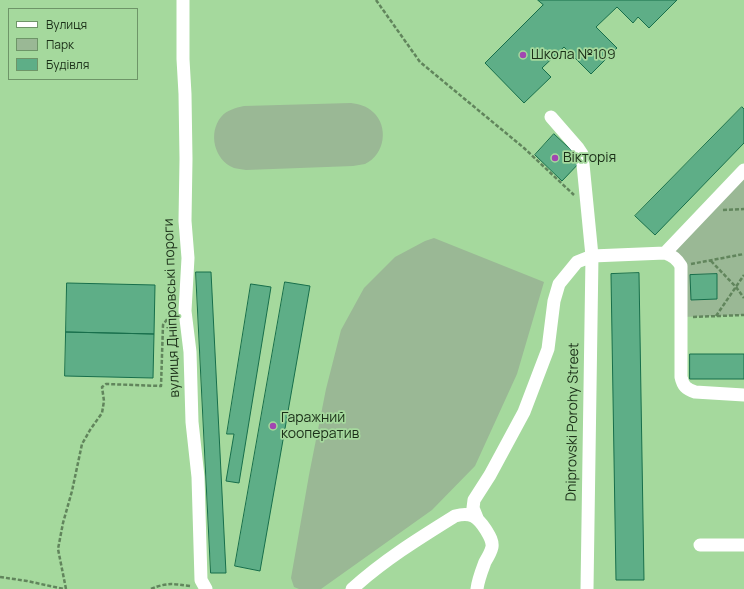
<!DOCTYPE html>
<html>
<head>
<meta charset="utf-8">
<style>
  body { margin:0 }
  #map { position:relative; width:744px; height:589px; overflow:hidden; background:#a5d99d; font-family:Manrope,sans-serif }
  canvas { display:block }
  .legend { position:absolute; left:8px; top:8px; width:130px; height:72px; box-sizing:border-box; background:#a5d99d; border:1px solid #6e9568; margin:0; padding:5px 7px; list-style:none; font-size:12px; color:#1b2f18 }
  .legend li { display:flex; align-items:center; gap:8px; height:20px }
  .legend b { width:20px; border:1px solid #6e9568 }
</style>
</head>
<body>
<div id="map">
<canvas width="744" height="589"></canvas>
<ul class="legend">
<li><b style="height:5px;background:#fff"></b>Вулиця</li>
<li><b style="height:11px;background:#9ab895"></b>Парк</li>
<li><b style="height:11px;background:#5eae87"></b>Будівля</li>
</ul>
</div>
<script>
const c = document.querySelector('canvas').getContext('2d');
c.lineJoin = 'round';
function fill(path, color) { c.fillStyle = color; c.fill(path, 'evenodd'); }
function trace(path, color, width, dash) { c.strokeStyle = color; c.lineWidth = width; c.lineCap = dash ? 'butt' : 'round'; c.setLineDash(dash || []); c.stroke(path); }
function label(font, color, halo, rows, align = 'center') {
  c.font = font + ' Manrope,sans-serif'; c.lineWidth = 3.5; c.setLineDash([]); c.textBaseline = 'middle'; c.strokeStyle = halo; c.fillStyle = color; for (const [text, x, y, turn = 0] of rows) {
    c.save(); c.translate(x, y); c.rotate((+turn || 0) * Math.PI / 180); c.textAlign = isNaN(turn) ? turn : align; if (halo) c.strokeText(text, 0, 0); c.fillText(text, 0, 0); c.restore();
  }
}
fill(new Path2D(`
  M351,103c8,1 16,3 22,9 16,14 12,43 -8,52 -4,1 -8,1 -12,2l-107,4c-4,-1 -9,-1 -12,-2 -20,-8 -26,-35 -13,-51 6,-7 14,-9 23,-11z
  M744,170v145l-63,2v-51l-16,-13z
  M434,238l110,44 -27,92 -42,92 -43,44 -111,79h-22l-5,-2 -3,-9 18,-103 17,-86 15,-59 23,-42 31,-31 30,-16z`), '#9ab895');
const building = new Path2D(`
  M538,0h139l-28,28 -11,-11 -5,6 -16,-16 -21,20 21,21 -26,26 -27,-27 -22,21 9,9 -27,26 -39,-40 58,-58z
  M742,107l2,2v34l-89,92 -20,-19z
  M554,134l28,26 -20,21 -27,-26z
  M196,272h15l15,301h-15z
  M639,273l5,307h-28l-5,-306z
  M717,274v25l-26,1 -1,-25z
  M285,282l25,4 -50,285 -25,-5z
  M67,283l88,2 -1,49 -88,-2z
  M251,284l20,3 -32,196 -13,-2 8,-47h-7z
  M66,332l88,2 -1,44 -88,-2z
  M690,354h54v25h-54z`);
fill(building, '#5eae87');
trace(building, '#176e4b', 1);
trace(new Path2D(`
  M376,0l44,62 104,86 50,47
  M723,210l21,-1
  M711,261l25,26 8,11
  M691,264l53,-10
  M716,316l28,-41
  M693,317l51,-2
  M0,577l27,4 37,8
  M66,589l-8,-40 5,-26 9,-32 10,-47 8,-14 12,-17 2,-12 -2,-14 4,-3 55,2 2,-61 9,-13
  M151,589c16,-7 23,-5 39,-3`), '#61855c', 2.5, [4, 2]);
trace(new Path2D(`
  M183,0v59l2,35 1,65 -1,62 3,37 -3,53 5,41 2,70 6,55 3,103 5,9
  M551,117l27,31 4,6 10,102 -5,333
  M665,253l79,-83
  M477,518l-4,-10 1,-8 16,-25 34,-63 24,-63 6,-48 5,-17 18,-22 15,-6 73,-3c8,3 12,6 16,13v111c2,9 5,12 14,15l49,3
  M700,545h44
  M352,589c32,-29 66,-50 103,-73 16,-4 22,0 31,14 3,5 7,11 6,17 -1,5 -4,10 -7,15 -3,8 -7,18 -8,27`), '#fff', 13);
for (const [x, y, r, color] of [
  [523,55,4,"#a146b1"],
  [555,158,4,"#a146b1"],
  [273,426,4,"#a146b1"]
]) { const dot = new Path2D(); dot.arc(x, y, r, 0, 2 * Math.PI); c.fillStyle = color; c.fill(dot); trace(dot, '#a5d99d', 1.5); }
label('14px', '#1b2f18', '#a5d99d', [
  ["Школа №109",531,55],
  ["Вікторія",563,158],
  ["Гаражний",281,418],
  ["кооператив",281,434]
], 'left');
label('14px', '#1b2f18', '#a5d99d', [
  ["вулиця Дніпровські пороги",172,308,-92],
  ["Dniprovski Porohy Street",573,422,-89]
]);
</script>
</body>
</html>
